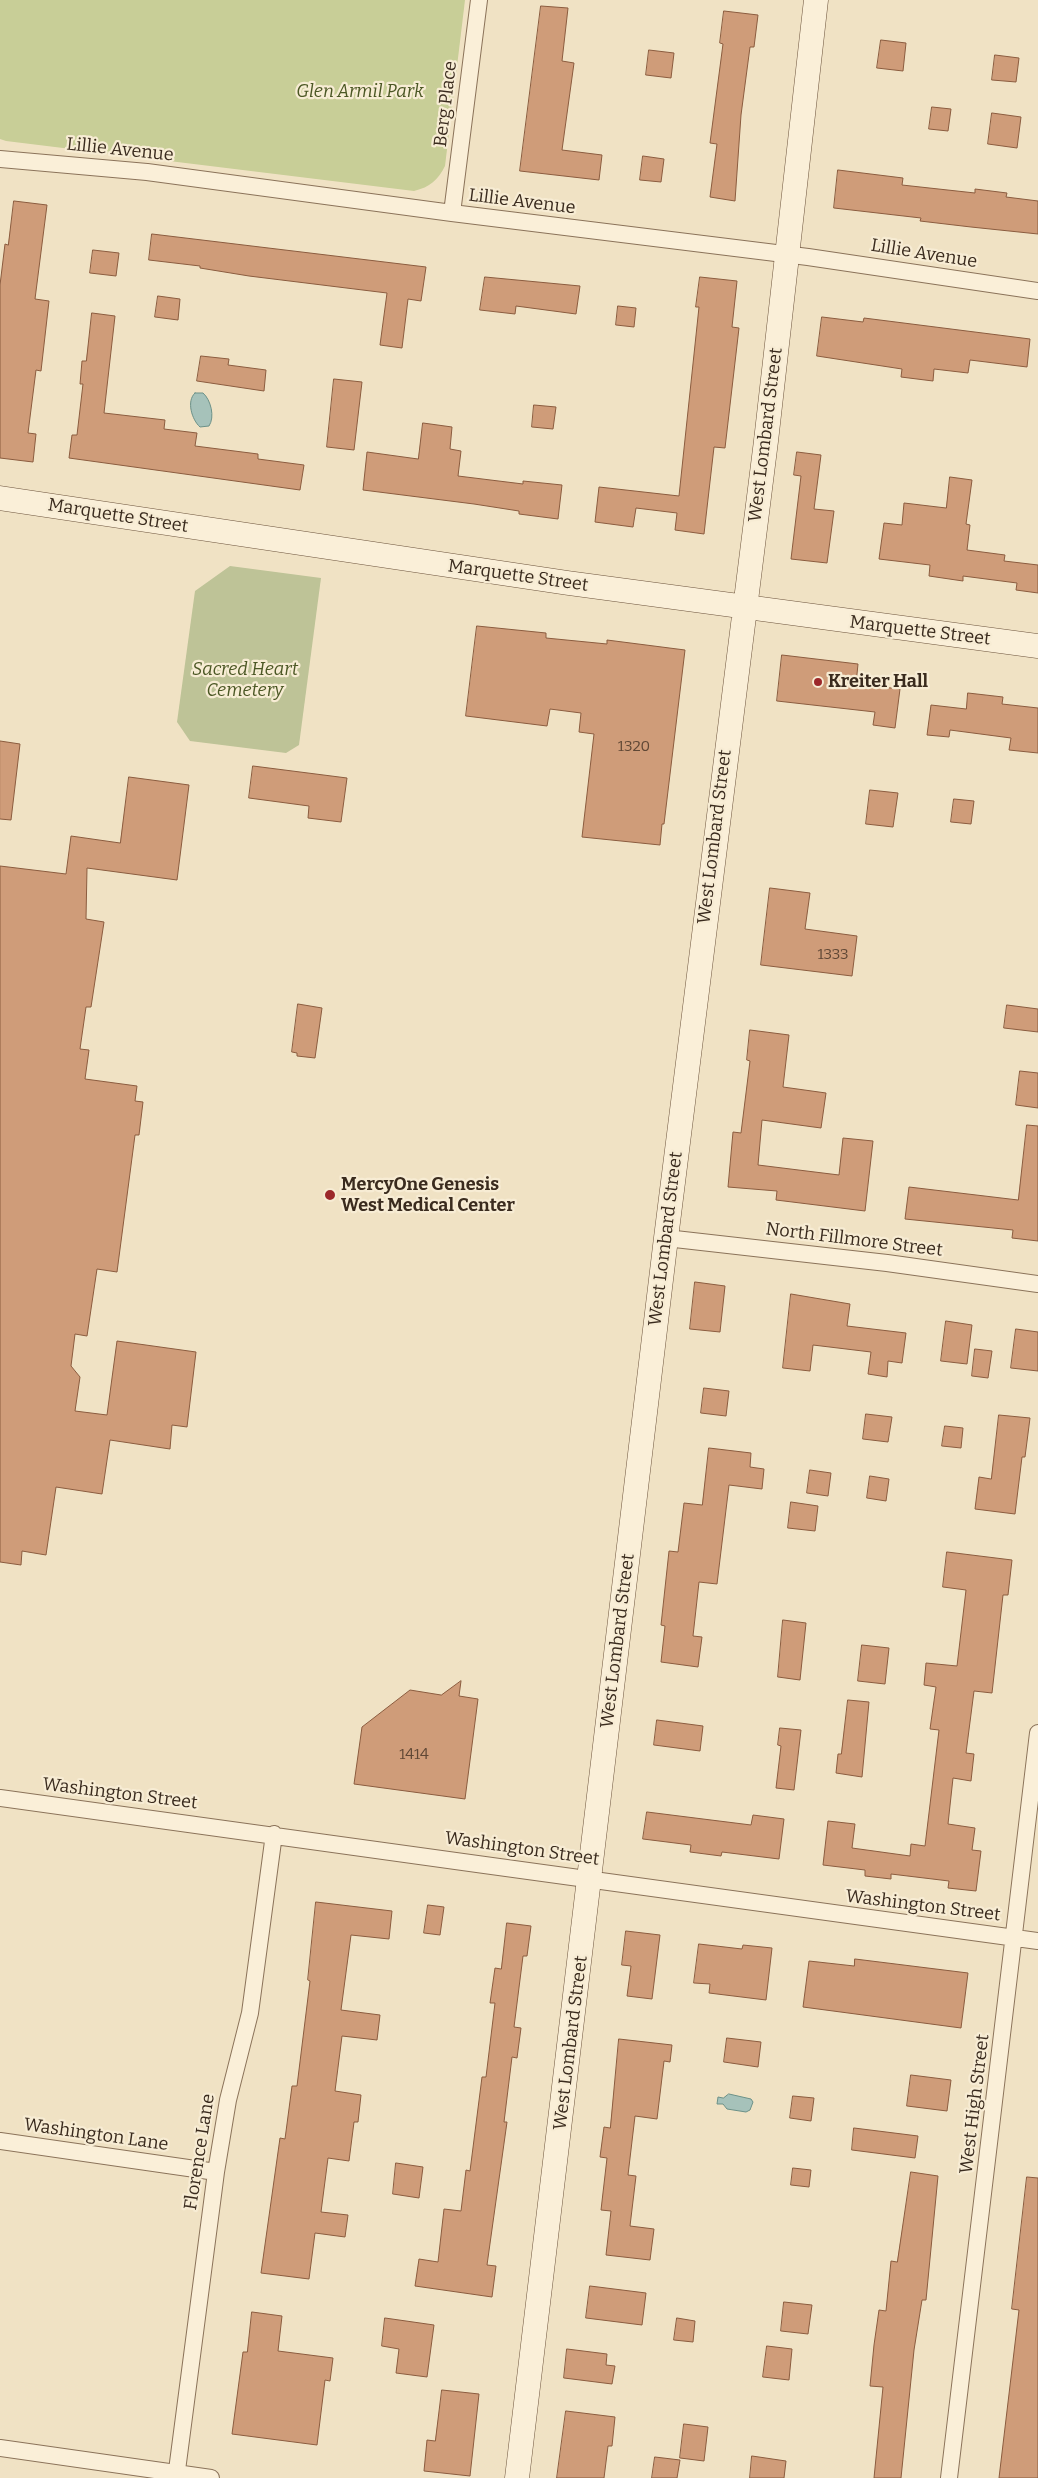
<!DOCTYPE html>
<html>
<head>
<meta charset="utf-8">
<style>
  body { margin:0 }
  canvas { display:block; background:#f0e2c4 }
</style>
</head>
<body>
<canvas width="1038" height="2478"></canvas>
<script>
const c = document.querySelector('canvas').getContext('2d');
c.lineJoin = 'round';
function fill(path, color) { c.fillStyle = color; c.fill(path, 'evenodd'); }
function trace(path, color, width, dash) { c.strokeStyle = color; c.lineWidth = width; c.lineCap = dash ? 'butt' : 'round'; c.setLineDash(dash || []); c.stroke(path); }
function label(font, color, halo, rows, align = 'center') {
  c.font = font + ' Bitter,serif'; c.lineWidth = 4.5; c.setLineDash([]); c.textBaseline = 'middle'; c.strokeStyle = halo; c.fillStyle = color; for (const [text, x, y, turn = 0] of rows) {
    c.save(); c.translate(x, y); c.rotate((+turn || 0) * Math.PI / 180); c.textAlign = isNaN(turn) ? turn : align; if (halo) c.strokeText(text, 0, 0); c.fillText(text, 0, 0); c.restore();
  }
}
fill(new Path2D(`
  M0,0h465l-20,166c-7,14 -15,21 -31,25l-408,-50 -6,-2z`), '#c8ce97');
fill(new Path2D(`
  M230,566l91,12 -22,167 -13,8 -96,-12 -13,-19 18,-131z`), '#bec397');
const water = new Path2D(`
  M195,393h8c8,7 12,24 6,33l-9,1c-8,-7 -14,-26 -5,-34z
  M729,2094l22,5 2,3 -3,8 -4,2 -19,-3 -4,-5h-6l1,-7 5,1z`);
fill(water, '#a6c2ba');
trace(water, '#6c9188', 1);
const building = new Path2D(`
  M541,6l27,2 -6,53 12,2 -12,87 40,5 -3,25 -79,-9z
  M724,11l34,4 -4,32h-4l-9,68 -6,86 -25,-4 7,-53 -7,-1 13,-99 -3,-1z
  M881,40l25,3 -3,28 -26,-3z
  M649,50l25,3 -3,25 -25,-3z
  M995,55l24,3 -3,24 -24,-2z
  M932,107l19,2 -3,22 -19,-2z
  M992,113l29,4 -4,31 -29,-4z
  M643,156l21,3 -3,23 -21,-2z
  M838,170l65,8 -1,7 73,8v-4l32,4 -1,4 32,4v33l-67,-7 -51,-6 1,-3 -87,-10z
  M14,201l33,4 -12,94 14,2 -8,70 -5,-1 -8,63 8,1 -3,28 -33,-4v-173l5,-41 3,1z
  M152,234l274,33 -5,34 -13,-2 -6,49 -22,-3 7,-52 -138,-17 -49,-8v-2l-51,-6z
  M93,250l26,3 -3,23 -26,-3z
  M485,277l95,9 -4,28 -60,-8 -1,8 -35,-4z
  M700,277l37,4 -5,46 7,1 -14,120 -11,-1 -10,87 -29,-4 2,-17 -41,-5 -3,19 -38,-5 4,-35 80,9 20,-189h-3z
  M158,296l22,3 -2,21 -23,-3z
  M618,306l18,2 -2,19 -18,-2z
  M92,313l23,3 -11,97 61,7 -1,9 33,4 -2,13 63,8v5l46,6 -4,25 -231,-32 3,-23h5l6,-51h-3l2,-23h4z
  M822,317l41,5 1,-4 166,21 -3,28 -57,-7 -2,13 -34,-4 -1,12 -32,-4 1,-8 -85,-13z
  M201,356l28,3 -1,6 38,5 -2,21 -67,-10z
  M334,379l28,3 -8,68 -27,-3z
  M534,405l22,2 -3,22 -21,-2z
  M423,423l29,4 -2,22 11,2 -3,25 65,8v-3l39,4 -4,34 -39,-5v-3l-45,-7 -111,-14 4,-38 51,7z
  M797,452l24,3 -7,54 20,2 -7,52 -36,-4 10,-83 -7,-1z
  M950,477l22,3 -6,44 4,1 -3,25 38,5 -1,6 34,4v28l-22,-3 1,-7 -54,-7v5l-34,-5 1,-11 -51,-6 5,-36 18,2 2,-22 42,5z
  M477,626l69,7v5l61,6v-4l78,10 -21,174h-2l-2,21 -78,-8 12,-103 -15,-2 2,-19 -31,-4 -3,17 -81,-10z
  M782,655l76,9 -2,20 44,5 -5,39 -22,-3 2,-13 -98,-11z
  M968,693l35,4 -1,7 36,4v45l-29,-3 2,-12 -61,-8 -1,7 -22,-2 4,-30 35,4z
  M0,741l20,3 -9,76 -11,-1z
  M253,766l94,12 -6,44 -33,-4 1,-12 -60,-8z
  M129,777l60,8 -12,95 -90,-12 -1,51 18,3 -13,85h-5l-6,42 9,1 -4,29 52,7 -2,15 8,1 -4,33h-4l-18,137 -20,-3 -10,67 -12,-2 -4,32 9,11 -5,34 32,4 10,-74 79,11 -9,75 -15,-2 -2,24 -60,-9 -8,54 -46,-7 -10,68 -24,-4 -1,14 -21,-3v-696l66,8 5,-38 49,7z
  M870,790l28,3 -5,34 -27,-3z
  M954,799l20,2 -3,23 -20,-2z
  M770,888l40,5 -5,36 52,7 -5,40 -91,-11z
  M298,1004l24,4 -7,50 -18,-2v-3l-5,-1z
  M1007,1005l31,4v23l-34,-4z
  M750,1030l39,5 -6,52 43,6 -5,35 -59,-8 -4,45 81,10 4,-37 30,3 -8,70 -89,-11 1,-9 -49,-4 5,-55 8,1 9,-72 -3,-1z
  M1020,1071l18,2v35l-22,-3z
  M1027,1125l11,1v115l-26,-3 1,-8 -108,-11 4,-32 109,13z
  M695,1282l30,4 -5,46 -30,-3z
  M791,1294l59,10 -3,22 59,7 -4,30 -14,-2 -1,16 -19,-3 3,-22 -58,-7 -3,26 -27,-3z
  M946,1321l26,4 -5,39 -26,-3z
  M1016,1329l22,3v39l-27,-3z
  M975,1349l17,2 -4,27 -16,-2z
  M704,1388l25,3 -3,25 -25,-3z
  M866,1414l26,3 -4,25 -25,-3z
  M999,1415l31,3 -5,39h-3l-7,57 -40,-5 4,-32 12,2z
  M945,1426l18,2 -2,20 -19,-2z
  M709,1448l42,5 -1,14 14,2 -2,20 -33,-4 -12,99 -18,-2 -6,54 9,1 -4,30 -37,-5 4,-36 -4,-1 8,-74 9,1 6,-49 18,2z
  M810,1470l21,3 -3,23 -21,-3z
  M870,1476l19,3 -3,22 -19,-3z
  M791,1502l27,4 -3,25 -27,-3z
  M947,1552l65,8 -4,35h-5l-11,98 -18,-2 -8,62 8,1 -3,27 -18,-3 -5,46 27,4 -3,22 9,1 -5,40 -28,-3 1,-7 -58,-7v5l-26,-3v-6l-42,-5 5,-44 27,3 -3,24 58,8 1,-12 14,2 14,-116 -9,-1 6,-42 -12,-2 2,-22 31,3 9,-76 -23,-3z
  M783,1620l23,3 -6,57 -22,-3z
  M862,1645l27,3 -4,36 -27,-3z
  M461,1681l-2,15 19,3 -13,100 -111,-15 8,-57 48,-37 31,5z
  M848,1700l21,2 -7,75 -26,-4 2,-19h3z
  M657,1720l46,6 -3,25 -46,-6z
  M780,1728l21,2 -7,60 -18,-2 5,-42 -3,-1z
  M647,1812l104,13 2,-10 31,4 -5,40 -57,-7 -1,4 -31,-4 1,-7 -48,-6z
  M316,1902l76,9 -3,28 -38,-4 -10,75 39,5 -3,25 -35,-4 -7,55 26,4 -3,27h-4l-5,39 -21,-3 -7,54 27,3 -3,22 -30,-4 -6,46 -48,-6 19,-135 5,1 7,-53h5l13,-105 -2,-1z
  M428,1905l16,2 -4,28 -16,-2z
  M507,1923l24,3 -4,30h-4l-9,71 7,1 -4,30 -5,-1 -8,65h3l-20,143 9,1 -4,31 -77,-11 4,-27 19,3 6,-53 17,2 5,-41 4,1 12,-94h4l9,-74h-5l5,-35 6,1z
  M626,1931l34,4 -8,64 -25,-3 4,-30 -9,-1z
  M699,1944l43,5 1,-4 29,3 -6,52 -57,-7 1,-9 -16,-1z
  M855,1959l113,14 -7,55 -158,-21 6,-46 45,5z
  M727,2038l34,4 -3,25 -34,-5z
  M619,2039l53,6 -2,17 -6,-1 -7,58 -22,-3 -7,59 8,1 -6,50 24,3 -4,31 -44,-5 5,-44 -10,-1 6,-52 -7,-1 4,-30 6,1z
  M911,2075l40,5 -4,31 -40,-5z
  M793,2096l21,2 -3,23 -21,-3z
  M854,2128l64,8 -3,22 -63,-8z
  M396,2163l27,4 -4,31 -26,-4z
  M793,2168l18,2 -2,17 -18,-2z
  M911,2172l27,4 -12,124h-4l-8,50 -13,128h-27l9,-91 -13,-1 4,-41 5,-35 7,1 5,-50 6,1z
  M1027,2177l11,1v300h-39l20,-168 -7,-1z
  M590,2286l56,7 -4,32 -56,-7z
  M784,2302l28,3 -4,29 -27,-3z
  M252,2312l30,4 -4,35 55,7 -3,23 -5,-1 -8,65 -85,-11 11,-82h4z
  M385,2318l49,7 -7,52 -31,-4 3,-24 -17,-3z
  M677,2318l18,3 -2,21 -19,-2z
  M767,2346l25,3 -3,31 -26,-3z
  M567,2349l40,5 -1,11 9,1 -3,18 -48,-6z
  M442,2390l37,4 -9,82 -46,-5 3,-31 8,1z
  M566,2411l49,6 -3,29h-4l-4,32h-47z
  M684,2424l24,3 -4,34 -24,-3z
  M752,2456l34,5 -2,17h-34z
  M655,2457l25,3 -3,18h-25z`);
fill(building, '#cf9c79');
trace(building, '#8b5c3f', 1);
const street = new Path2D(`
  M0,159l147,13 305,41 356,44 230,34
  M452,213l27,-213
  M666,1238l221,25 151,21
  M0,1798c346,46 692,98 1038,143
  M0,2141l216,31
  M0,2448l211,30
  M176,2478l40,-306 12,-72 22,-87 24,-179
  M949,2478l89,-745`);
const secondary = new Path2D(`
  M0,498l568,85 470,63
  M517,2478l149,-1240 100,-797 50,-441`);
trace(street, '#8b735a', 18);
trace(secondary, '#6d543d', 25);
trace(street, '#faefd8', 16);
trace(secondary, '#faefd8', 24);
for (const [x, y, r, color] of [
  [818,682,5,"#9c282a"],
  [330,1195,6,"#9c282a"]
]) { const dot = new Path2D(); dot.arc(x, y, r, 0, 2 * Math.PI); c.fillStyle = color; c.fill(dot); trace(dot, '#f7ecd4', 2); }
label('15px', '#5f4735', null, [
  ["1320",634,747],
  ["1333",833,955],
  ["1414",414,1755]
]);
label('italic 18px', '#4b5724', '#f7ecd4', [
  ["Glen Armil Park",360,92],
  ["Sacred Heart",245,670],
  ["Cemetery",245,691]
]);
label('18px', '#3a2b1e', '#f7ecd4', [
  ["Berg Place",446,104,-83],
  ["Lillie Avenue",120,150,6],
  ["Lillie Avenue",522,202,7],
  ["Lillie Avenue",924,254,9],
  ["West Lombard Street",766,435,-83],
  ["Marquette Street",118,516,9],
  ["Marquette Street",518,576,8],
  ["Marquette Street",920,631,7],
  ["West Lombard Street",715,837,-83],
  ["West Lombard Street",666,1239,-83],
  ["North Fillmore Street",854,1240,7],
  ["West Lombard Street",618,1641,-83],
  ["Washington Street",120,1794,7],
  ["Washington Street",522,1849,8],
  ["Washington Street",923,1906,7],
  ["West Lombard Street",571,2043,-83],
  ["West High Street",975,2104,-83],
  ["Washington Lane",96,2135,8],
  ["Florence Lane",200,2152,-81]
]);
label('bold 18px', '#3a2b1e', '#f7ecd4', [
  ["Kreiter Hall",828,682],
  ["MercyOne Genesis",341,1185],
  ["West Medical Center",341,1206]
], 'left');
</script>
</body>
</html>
